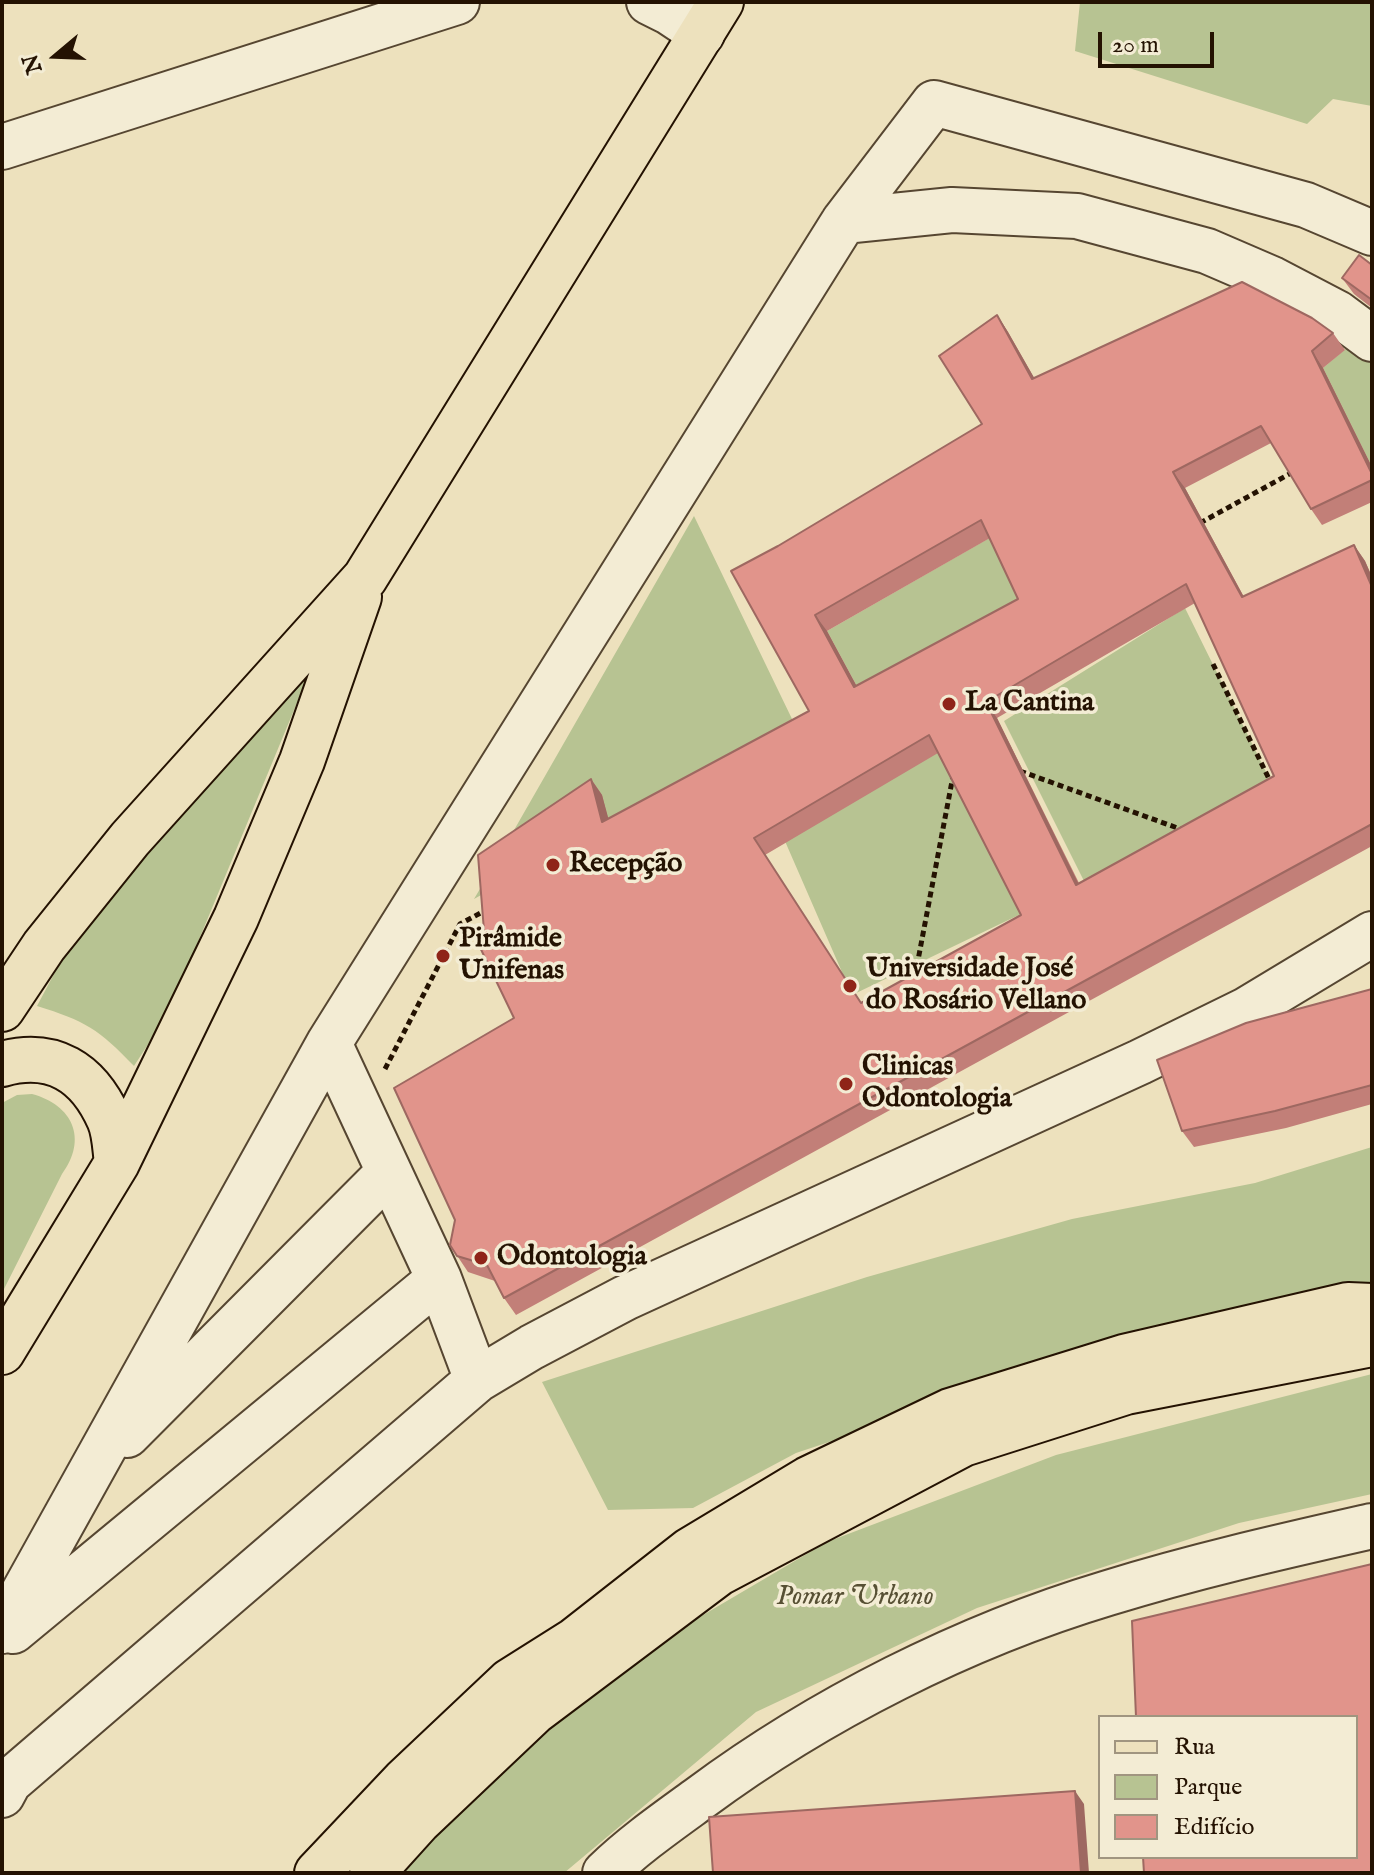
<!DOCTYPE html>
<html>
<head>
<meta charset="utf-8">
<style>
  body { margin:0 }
  #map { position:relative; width:1374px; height:1875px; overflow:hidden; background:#ede1bd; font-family:"IM FELL English",serif }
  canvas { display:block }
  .frame { position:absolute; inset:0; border:4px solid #241202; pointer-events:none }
  .legend { position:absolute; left:1098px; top:1715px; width:260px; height:144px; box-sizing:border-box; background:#f3ecd4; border:2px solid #a09580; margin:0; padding:10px 14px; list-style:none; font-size:24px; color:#241202 }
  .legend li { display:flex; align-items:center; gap:16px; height:40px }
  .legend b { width:40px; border:2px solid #a09580 }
  .north { position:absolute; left:16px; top:16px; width:80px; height:80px; -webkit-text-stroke:6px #f3ecd4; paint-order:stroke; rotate:251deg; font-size:22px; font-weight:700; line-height:32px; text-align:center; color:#241202 }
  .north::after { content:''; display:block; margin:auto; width:28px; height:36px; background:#241202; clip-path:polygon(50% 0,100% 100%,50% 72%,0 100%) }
  .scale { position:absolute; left:1098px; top:32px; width:116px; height:36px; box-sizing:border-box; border:4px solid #241202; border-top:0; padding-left:10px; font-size:24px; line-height:28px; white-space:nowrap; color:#241202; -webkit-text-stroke:6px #f3ecd4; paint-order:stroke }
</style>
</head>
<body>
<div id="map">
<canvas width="1374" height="1875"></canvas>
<div class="frame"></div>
<ul class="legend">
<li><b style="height:10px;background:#ede1bd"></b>Rua</li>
<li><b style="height:22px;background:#b7c392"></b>Parque</li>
<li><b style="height:22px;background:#e1948b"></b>Edifício</li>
</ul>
<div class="north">N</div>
<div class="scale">20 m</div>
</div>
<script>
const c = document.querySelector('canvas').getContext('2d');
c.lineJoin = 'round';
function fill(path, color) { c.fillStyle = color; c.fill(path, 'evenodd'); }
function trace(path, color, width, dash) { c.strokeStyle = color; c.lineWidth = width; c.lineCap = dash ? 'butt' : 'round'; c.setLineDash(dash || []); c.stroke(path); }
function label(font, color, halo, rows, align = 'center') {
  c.font = font + ' "IM FELL English",serif'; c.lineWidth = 7; c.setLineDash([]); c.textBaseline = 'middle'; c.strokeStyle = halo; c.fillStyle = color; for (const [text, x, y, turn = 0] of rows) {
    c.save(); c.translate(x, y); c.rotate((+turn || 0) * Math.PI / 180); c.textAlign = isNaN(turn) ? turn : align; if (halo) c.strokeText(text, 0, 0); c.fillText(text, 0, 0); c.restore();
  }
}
fill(new Path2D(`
  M1080,2h292v104l-39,-7 -26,25 -232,-73z
  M1355,341l17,16v110l-49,-99z
  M694,516l99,205 -319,178 16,-27z
  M993,536l37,79 -164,88 -39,-72z
  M1185,608l89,180 -190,93 -80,-160z
  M311,669l-142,343 -35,54c-35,-37 -49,-45 -97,-60l34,-64z
  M939,749l84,164 -171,82 -71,-163z
  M32,1094c41,11 56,45 30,80l-60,119v-190l15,-8z
  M1372,1147v135l-251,63 -325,108 -103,55 -85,2 -66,-128 325,-105 205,-58 183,-36z
  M1372,1374v120l-133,29 -262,85 -221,104 -192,161h-163l29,-32 147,-138 87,-65 163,-96 229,-87z`), '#b7c392');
const minor = new Path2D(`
  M649,2l20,10 33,22
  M2,147l455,-145
  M844,221l108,-11 125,6 130,35 65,28 65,34 35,26
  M329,1043l110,236 38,101
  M127,1435l261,-262
  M2,1631l327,-588 515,-822 90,-118 372,102 66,28
  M13,1631l426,-352
  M2,1795l7,-13 468,-402 55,-33 93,-49 515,-236 106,-52 126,-76
  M605,1873c29,-28 62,-51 95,-75 120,-89 265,-162 408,-205 87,-27 176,-47 264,-67`);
const major = new Path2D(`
  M317,1873l87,-92 106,-100 65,-41 115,-90 118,-71 142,-68 174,-54 224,-52 24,1
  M372,1873l47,-52 115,-109 185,-139 244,-129 163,-52 246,-48`);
const highway = new Path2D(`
  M2,1009l42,-63 86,-107 235,-261 356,-576
  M2,1064c51,-14 86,8 107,55 6,13 6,30 8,44
  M2,1352l115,-189 119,-245 66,-157 57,-164`);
trace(minor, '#564631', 48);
trace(major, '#241202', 48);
trace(highway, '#241202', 48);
trace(new Path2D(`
  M1200,523l93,-51
  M1213,664l59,121
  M1020,771l163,59
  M915,976l38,-200
  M385,1069l75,-145 28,-15`), '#241202', 5, [6, 4]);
trace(minor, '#f3ecd4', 44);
trace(major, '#ede1bd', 44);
trace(highway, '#ede1bd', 44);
fill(new Path2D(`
  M1372,265v43l-18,-14 -12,-16z
  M997,315l11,17 26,46 299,-45 12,17 -22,18 49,99v35l-50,23 -11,-16 -40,-66 -86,45 59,109 110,-52 11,16 7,16v269l-856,469 -12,-17 -9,-17 -27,-9 -18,-27 64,-227 -30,-87 107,-152 11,16 6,24 201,-108 -31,-165 204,-122zM990,538l28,61 -162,87 -29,-55zM1195,603l79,173 -195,107 -82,-165zM938,753l83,162 -160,88 -96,-148z
  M1372,989v115l-86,24 -92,19 -12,-16z`), '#c27f78');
fill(new Path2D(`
  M997,315l11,17 36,63 -12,-16z
  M1312,351l11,17 49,99v7z
  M1173,472l12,16 68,126 -11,-17z
  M1354,545l11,16 7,16v10z
  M815,615l12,16 39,72 -12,-16z
  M986,702l11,16 90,183 -11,-16z
  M591,779l11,16 12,44 -12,-17z
  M1075,1791l9,13 5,69h-8z`), '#9e6861');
const building = new Path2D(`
  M1359,255l13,10v35l-30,-22z
  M1242,282l70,36 21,15 -21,18 60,123v6l-61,29 -50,-83 -88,46 69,125 112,-52 18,42v237l-868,474 -17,-33 -30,-9 -7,-11 5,-25 -61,-132 120,-70 -39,-81 9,-6 -6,-76 113,-76 11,43 207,-111 -78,-140 47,-25 204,-122 -43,-68 58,-41 35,64zM981,520l37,79 -164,88 -39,-72zM1186,584l88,192 -198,109 -90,-183zM929,735l92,180 -160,88 -107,-165z
  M1372,989v96l-97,26 -93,20 -25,-71 89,-37z
  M1372,1564v309h-228l-1,-16h213v-140h-220l-4,-96z
  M1075,1791l6,82h-368l-4,-56z`);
fill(building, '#e1948b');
trace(building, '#9e6861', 2);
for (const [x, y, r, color] of [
  [949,704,8,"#8f2418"],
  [553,865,8,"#8f2418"],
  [443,956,8,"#8f2418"],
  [850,986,8,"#8f2418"],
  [846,1084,8,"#8f2418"],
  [481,1258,8,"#8f2418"]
]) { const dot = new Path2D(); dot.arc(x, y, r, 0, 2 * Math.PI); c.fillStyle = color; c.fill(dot); trace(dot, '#f3ecd4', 3); }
label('bold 28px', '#241202', '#f3ecd4', [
  ["La Cantina",965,704],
  ["Recepção",569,865],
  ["Pirâmide",459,940],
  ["Unifenas",459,972],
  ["Universidade José",866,970],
  ["do Rosário Vellano",866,1002],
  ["Clinicas",862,1068],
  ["Odontologia",862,1100],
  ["Odontologia",497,1258]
], 'left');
label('italic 28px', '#575034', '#f3ecd4', [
  ["Pomar Urbano",855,1598]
]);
</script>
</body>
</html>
